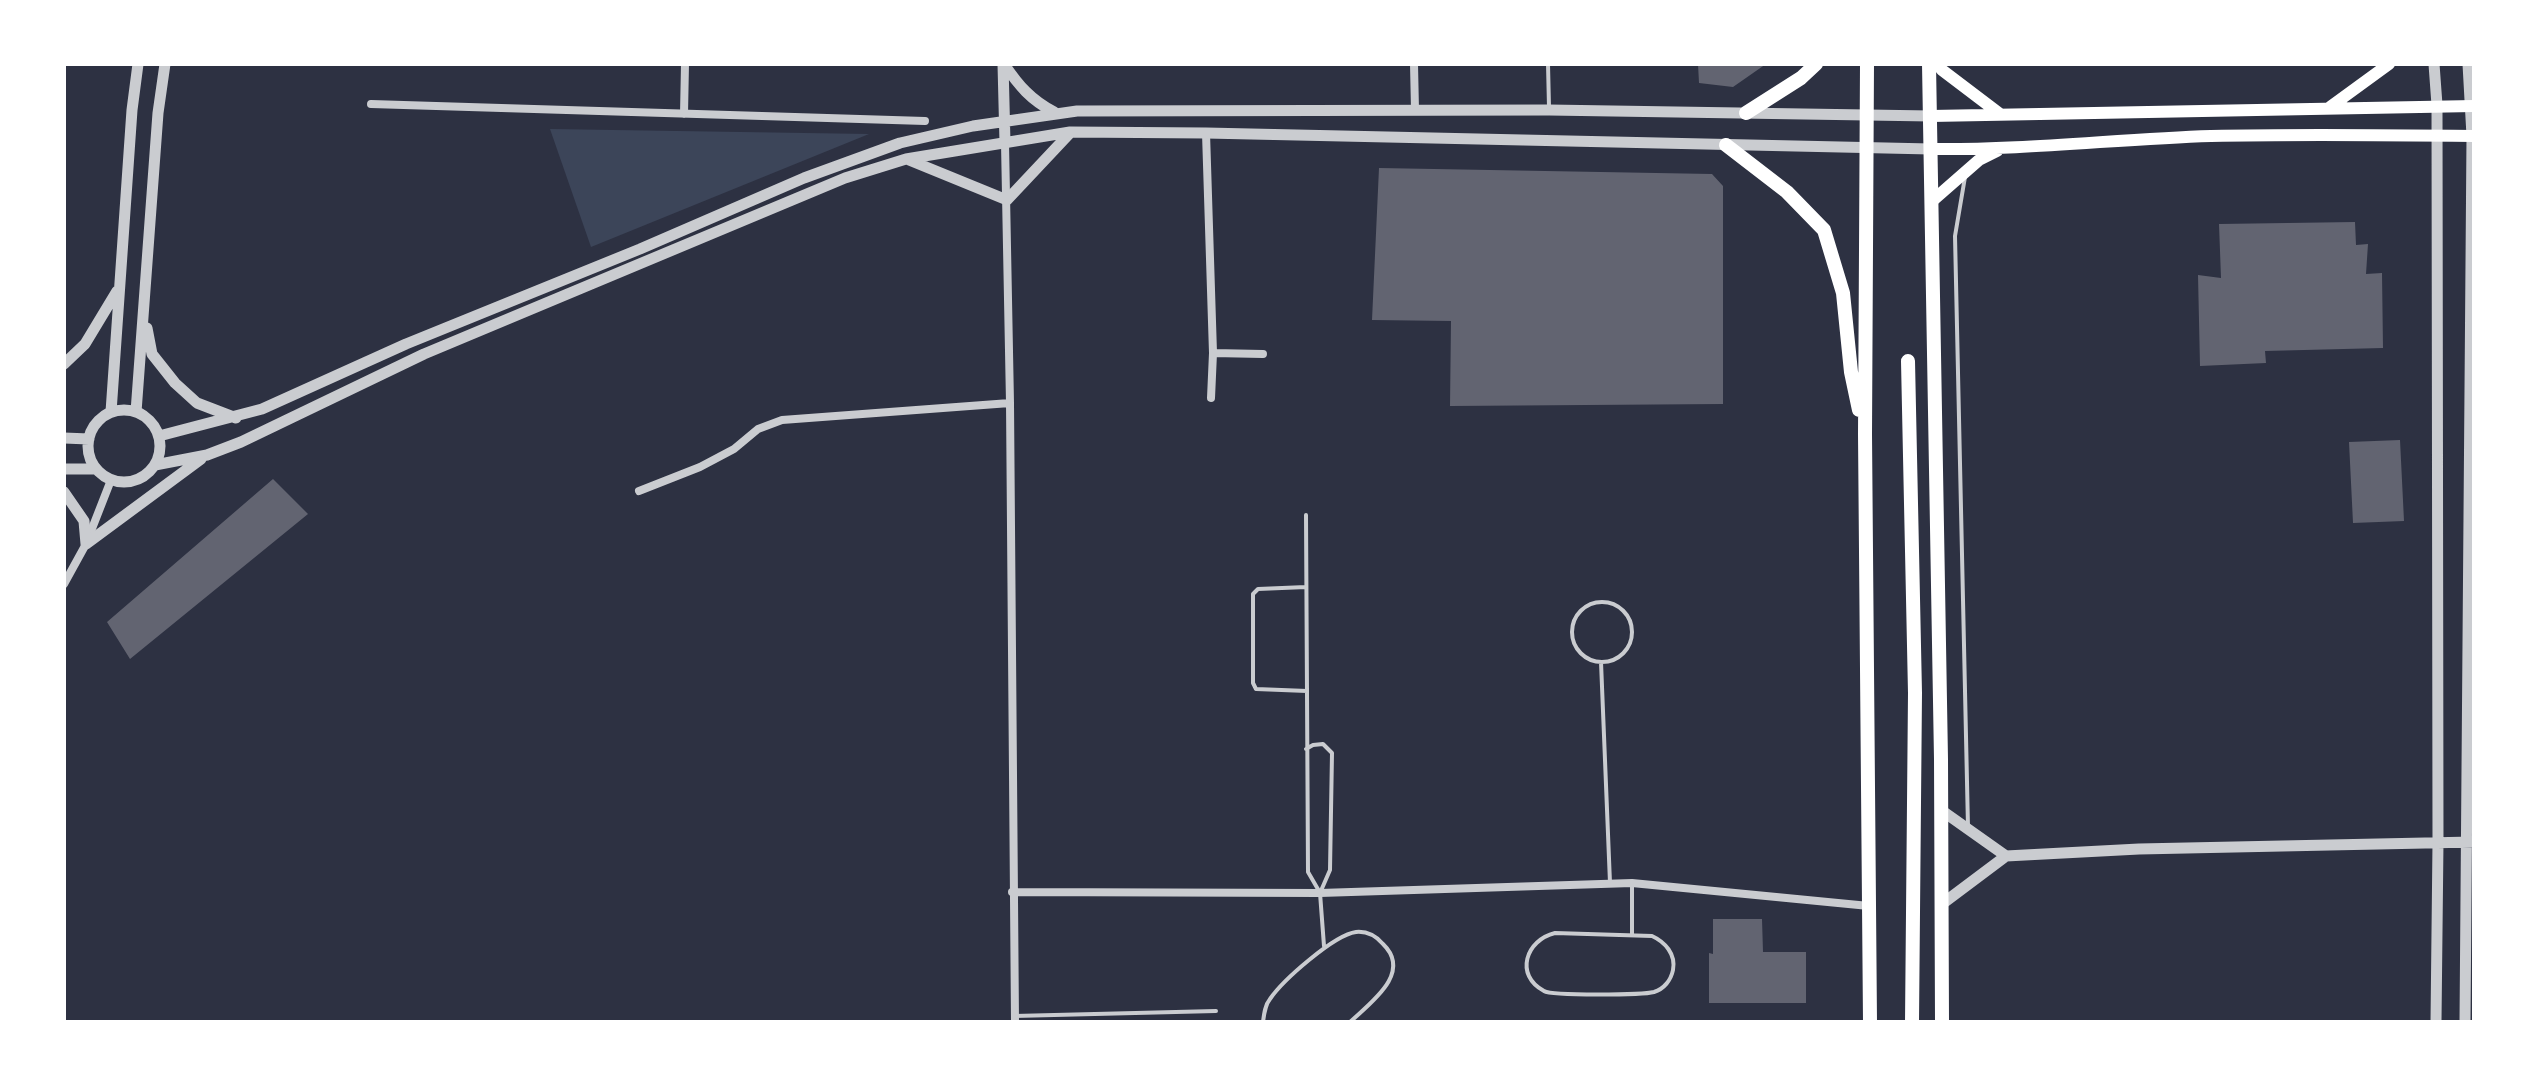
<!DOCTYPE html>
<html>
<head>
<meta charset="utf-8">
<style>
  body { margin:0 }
  #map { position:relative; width:2538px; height:1086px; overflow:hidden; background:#2d3142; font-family:Montserrat,sans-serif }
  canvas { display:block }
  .frame { position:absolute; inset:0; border:66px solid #fff; pointer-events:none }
</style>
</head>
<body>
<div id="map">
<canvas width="2538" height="1086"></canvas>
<div class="frame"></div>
</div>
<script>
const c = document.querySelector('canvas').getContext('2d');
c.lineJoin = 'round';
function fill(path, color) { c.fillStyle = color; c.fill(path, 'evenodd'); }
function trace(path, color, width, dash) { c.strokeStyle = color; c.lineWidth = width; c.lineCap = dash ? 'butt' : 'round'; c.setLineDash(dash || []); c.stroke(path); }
fill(new Path2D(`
  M550,129l319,5 -278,113z`), '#3c4559');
fill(new Path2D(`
  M1698,64h68l-33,23 -34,-4z
  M1379,168l333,6 11,12v218l-273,2 1,-85 -79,-1z
  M2355,222l1,23 12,-1 -2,30 16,-1 1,75 -118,3 1,12 -66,3 -2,-91 23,3 -2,-54z
  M2400,440l4,81 -51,2 -4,-81z
  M273,479l35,35 -178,145 -23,-37z
  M1713,919h49l1,33h43v51h-97v-50l4,1z`), '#626471');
trace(new Path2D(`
  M1548,64l1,43
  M1965,177l-10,59 13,591
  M1306,515l2,357 11,19
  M1306,587l-48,2 -5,5v89l3,6 51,2
  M1572 632a30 30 0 1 1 60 0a30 30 0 1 1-60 0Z
  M1601,662l9,221
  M1306,749l7,-4 10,-1 9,9 -2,117 -10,23 4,53
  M1555,933l97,3c13,6 24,18 21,34 -2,10 -9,19 -19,22 -11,3 -102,4 -110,-1 -30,-16 -18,-51 11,-58z
  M1632,933v-50
  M1014,1016l202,-5
  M1263,1022c1,-8 2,-17 7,-23 13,-19 64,-64 86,-67 11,-1 20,4 27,12 30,29 -13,59 -33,78`), '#caccd0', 4);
trace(new Path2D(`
  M1414,64l1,46
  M371,104l554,17
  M684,114l1,-50
  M1206,133l7,220 -2,45
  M1005,143l5,260 5,619
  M1213,353l50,1
  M639,491l61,-24 34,-18 24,-20 24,-9 228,-17
  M64,584l22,-40 25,-64
  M1012,892l308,1 312,-10 237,23`), '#caccd0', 8);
trace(new Path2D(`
  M1003,64l2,79
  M1004,64c15,22 27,36 50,48
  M2434,64l3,41 1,737 -2,180
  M909,160l98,40 63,-67
  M147,328l5,26 23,29 22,20 39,15
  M64,364l21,-20 32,-53
  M88 446a36 36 0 1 1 72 0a36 36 0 1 1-72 0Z
  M111,412l21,-302 6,-46
  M136,412l22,-299 7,-49
  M159,436l103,-27 144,-65 234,-95 164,-71 96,-35 73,-17 104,-15 472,-1 382,6
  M64,438l25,1
  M155,465l52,-10 34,-13 183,-88 421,-176 61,-19 164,-27 136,1 725,16
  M64,469h32
  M64,492l20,29 2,23
  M86,544l115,-85
  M1941,810l65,46
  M1942,904l64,-48 133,-7 334,-7
  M2465,1022l7,-886 -4,-72`), '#caccd0', 11);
trace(new Path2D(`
  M1937,64l5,6 58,44
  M2330,107l59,-43
  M1931,116l543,-10
  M1931,149c94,1 187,-10 280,-13 88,-2 176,-1 263,0
  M1931,202l48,-42 18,-9`), '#fff', 12);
trace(new Path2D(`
  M1929,64l12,695 1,263`), '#fff', 14);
trace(new Path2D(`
  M1867,64l-2,370 5,588
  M1746,113l55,-35 15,-14
  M1726,145l61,47 37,38 19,63 8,79 8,38
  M1908,361l7,332 -3,329`), '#fff', 14);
</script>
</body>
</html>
